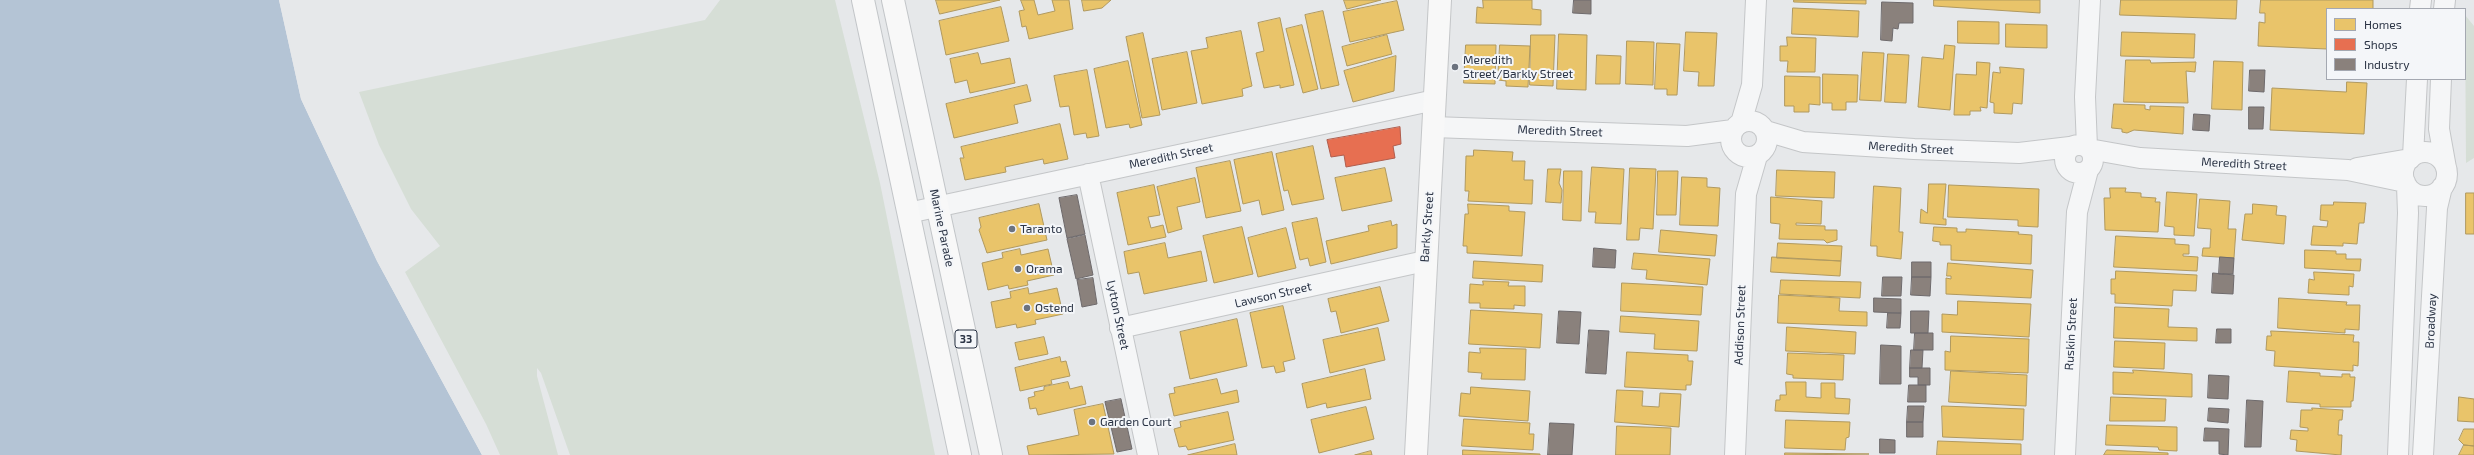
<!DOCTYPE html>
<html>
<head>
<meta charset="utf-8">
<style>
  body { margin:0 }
  #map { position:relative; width:2474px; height:455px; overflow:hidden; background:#e6e8ea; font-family:"Exo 2",sans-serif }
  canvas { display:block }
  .legend { position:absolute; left:2326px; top:8px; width:140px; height:72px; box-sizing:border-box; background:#f4f6f9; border:1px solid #a4a8b1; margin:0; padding:5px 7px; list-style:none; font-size:12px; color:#2b3445 }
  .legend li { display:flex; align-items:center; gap:8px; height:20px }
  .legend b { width:20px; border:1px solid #a4a8b1 }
</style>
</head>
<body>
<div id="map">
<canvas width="2474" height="455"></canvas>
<ul class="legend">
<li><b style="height:11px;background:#e9c46a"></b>Homes</li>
<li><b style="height:11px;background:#e76f51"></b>Shops</li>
<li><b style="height:11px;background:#8a817c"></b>Industry</li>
</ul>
</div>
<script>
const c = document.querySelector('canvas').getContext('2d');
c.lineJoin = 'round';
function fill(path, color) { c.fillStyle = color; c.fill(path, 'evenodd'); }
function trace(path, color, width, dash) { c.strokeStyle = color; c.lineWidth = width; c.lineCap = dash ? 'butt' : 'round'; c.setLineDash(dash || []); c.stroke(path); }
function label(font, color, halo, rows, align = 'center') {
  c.font = font + ' "Exo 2",sans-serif'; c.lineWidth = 4; c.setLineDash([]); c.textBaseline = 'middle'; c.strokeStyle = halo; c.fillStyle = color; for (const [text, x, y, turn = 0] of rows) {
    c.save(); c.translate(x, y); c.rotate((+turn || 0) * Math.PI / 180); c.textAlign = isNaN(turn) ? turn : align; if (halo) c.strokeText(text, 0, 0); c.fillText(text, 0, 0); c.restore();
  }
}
fill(new Path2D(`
  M720,0h115l45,183 55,272h-365l-29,-82 -4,-5v8l21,79h-58l-14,-31 -81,-152 35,-26 -29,-37 -32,-64 -20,-53 346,-72z
  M2465,15l9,11v132l-8,5z`), '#d6ded6');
fill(new Path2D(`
  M0,0h279l22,99 76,162 105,194h-482z`), '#b4c4d5');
fill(new Path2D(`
  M279,0h2l21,98 77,162 105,195h-2l-105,-194 -76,-162z`), '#e6e8ea');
const homes = new Path2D(`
  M936,0h64l-60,14z
  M1021,0h13l4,15 17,-4 -3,-11h17l4,29 -44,10 -3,-13 -4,1 -3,-16 5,-1z
  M1082,0h29l-9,8 -18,3z
  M1344,0h37l-34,9z
  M1483,0h49v9l9,1v15l-65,-2 1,-16 6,1z
  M1794,0h72v4l-72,-2z
  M1934,0h106v13l-106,-7z
  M2121,0h116l-1,19 -116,-4z
  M2261,0h112v9h-46v40l-69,-3 1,-24 6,1v-10h-5z
  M1397,1l7,29 -54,12 -7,-30z
  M1001,7l8,34 -63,14 -7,-34z
  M1793,8l66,3 -1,26 -66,-3z
  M1323,11l16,74 -18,4 -16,-74z
  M1280,18l14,67 -14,3v-3l-16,3 -8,-35 8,-2 -6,-28z
  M1958,21l41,1v22l-41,-1z
  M2006,24l41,1v23l-41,-1z
  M1302,25l16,64 -15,4 -17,-64z
  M1241,31l11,55 -10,3 1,7 -41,8 -11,-53 17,-3 -2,-10z
  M1686,32l31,1 -3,53h-16l1,-14 -15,-1z
  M2122,32l73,2 -1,24 -73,-2z
  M1143,33l17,82 -18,3 -16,-81z
  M1559,34l28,1 -1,55 -29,-1z
  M1387,35l5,19 -45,12 -5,-19z
  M1531,35h24l-2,51 -23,-1z
  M1787,37l29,1 -1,34h-28l1,-11h-8v-15h7z
  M1627,41l27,1 -1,43 -27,-1z
  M1657,43l23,1 -3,51h-10v-6h-12z
  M1466,45h30l-1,39 -31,-1z
  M1500,45l30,1 -2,41 -22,-1v-5l-8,-1z
  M1945,45l10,1 -5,64 -32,-3 4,-50 21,2z
  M1187,52l10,51 -35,7 -10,-51z
  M1863,52l21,1 -3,48 -21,-1z
  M978,53l3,11 29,-6 5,25 -45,10 -3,-13 -12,3 -5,-24z
  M1888,54l21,1 -3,48 -21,-1z
  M1597,55l24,1 -1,28h-24z
  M1396,56l-2,35 -41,11 -9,-31z
  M2126,60h24l1,3 45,-1 -1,10 -9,-1 2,32 -64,-1z
  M1128,61l14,64 -12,3 -1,-4 -23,4 -12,-59z
  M2214,61l29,1 -1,48 -30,-1z
  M1977,62l13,1 -3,45 -7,-1 1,4h-11v4h-16l2,-41 20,1z
  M2000,67l24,2 -2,35 -9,-1 -1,11 -18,-1v-10l-4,-1 3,-30 7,1z
  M1087,70l12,66 -12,2 -1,-5 -12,2 -5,-29 -9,1 -6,-31z
  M1823,74l35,1 -1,27h-11v8h-14v-7h-9z
  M1785,76l35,1v28l-11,-1v8h-15v-6h-9z
  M2347,82l20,1 -3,51 -94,-4 2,-42 74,4z
  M1027,85l4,16 -17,4 4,18 -64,15 -8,-34z
  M2114,104l31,1v4l5,1v-4l34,1 -1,27 -49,-4 -7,3 -5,-1v-3l-10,-1z
  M1060,124l8,35 -24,5 -1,-5 -38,8 1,5 -41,8 -5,-22h4l-3,-11z
  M1313,146l11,53 -32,6 -4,-15 -4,1 -8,-37z
  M1474,150l39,2 -1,9h13l-1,19h9l-1,24 -64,-3 1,-10h-4l1,-35h7z
  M1272,152l12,58 -22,5 -3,-15 -16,4 -9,-44z
  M1230,161l11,50 -35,7 -10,-50z
  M1592,167l32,2 -3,55 -26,-1 1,-11h-7z
  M1385,168l7,33 -50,10 -7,-33z
  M1630,168l26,1 -3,60 -13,-1 -1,12h-12z
  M1548,169h13l-2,14 3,7 -1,13 -15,-1z
  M1777,170l58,2 -1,26 -58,-2z
  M1564,171h18l-1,50 -18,-1z
  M1658,171h20l-2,44h-19z
  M1682,177l25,1v9l13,1 -2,38 -38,-1z
  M1195,178l5,24 -23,5 5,22 -14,4 -11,-46z
  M1929,184h17l-3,35h3v6l-26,-2 1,-14 6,4z
  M1154,185l6,30 -12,2 3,11 12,-3 3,12 -38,8 -11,-52z
  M1949,185l90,4 -1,38 -20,-1v-6l-70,-3z
  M1874,186l27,2 -2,44h4l-2,27 -24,-3v-10h-6z
  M2110,188h16l-1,4 16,1v4l15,1 -1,4h5l-2,30 -53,-2 -1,-32h6z
  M2167,192l30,2 -3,42 -20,-1v-8l-9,-1z
  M2466,193h8v41h-8z
  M1771,197l51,4 -1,23 -25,-1v2l29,1v4h12v10l-10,3 -3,-3 -45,-1 1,-15 -9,-1z
  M2200,199l30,2 -2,28h8l-2,29 -32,-2 1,-8h7l1,-19 -13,-1z
  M2334,202l32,1 -2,20h-5l-2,21 -14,-1v3l-32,-1 2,-19 14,1 1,-6 -8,-1 1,-15h12z
  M1039,204l8,36 -60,13 -8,-23 2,-3 -2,-9z
  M1468,204l41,2v5l16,1 -3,44 -55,-3v-7h-4l2,-32h3z
  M2253,204l24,2 -1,9 10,1 -2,28 -42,-4 3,-26h7z
  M1317,218l9,44 -16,4 -2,-8 -8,2 -8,-37z
  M1391,221l1,5 5,-2v24l-66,16 -5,-23 43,-10 -1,-5z
  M1242,227l11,47 -39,9 -11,-47z
  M1934,227l23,1v4h9v-3l53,3 -1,2 14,1 -1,29 -80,-4v-15h-11v-3l-7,-1z
  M1286,228l10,40 -38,9 -10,-39z
  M1661,230l56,5 -2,21 -56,-4z
  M2116,236l59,3v5l14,1v9h-6v2l15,1 -1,14 -83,-4z
  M1165,243l3,15 33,-7 6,30 -63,13 -5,-22 -11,2 -4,-22z
  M1778,243l64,3 -1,15 -64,-3z
  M1020,249l1,6 27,-6 6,26 -27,6 1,4 -19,4 -1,-4 -20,5 -6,-27 21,-5 -1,-5z
  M2305,250l31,1v3h10v5h15l-1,12 -55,-3z
  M1634,253l76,6 -3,26 -61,-6 1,-9 -15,-1z
  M1772,257l69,4 -1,15 -69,-4z
  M1474,261l69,4 -1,17 -69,-4z
  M1948,263l85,7 -2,28 -85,-4v-16l5,1v-3h-4z
  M2116,271l81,4 -1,16 -23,-1 -1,16 -57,-3v-9h-4v-15h4z
  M2314,272l40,2 -1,13 -4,-1v9l-41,-2 1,-14 5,1z
  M1781,280l80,2 -1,16 -80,-4z
  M1483,281l26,1 -1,4h17v20l-11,-1v4l-34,-1v-5h-11l1,-19 13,1z
  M1622,283l81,4 -2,28 -80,-4z
  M1380,287l9,34 -48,12 -5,-22 -5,1 -3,-13z
  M1028,288l1,6 28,-6 6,26 -28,6 1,4 -19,4 -1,-4 -20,4 -5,-26 20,-4 -1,-6z
  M1779,295l61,3 -1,13 28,1v14l-89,-3z
  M2279,298l68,4 -1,3h14l-1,25 -14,-1v4l-67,-5z
  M1958,301l73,3 -2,33 -87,-5v-18l15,1z
  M1283,306l12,53 -12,3 2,9 -9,2 -2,-7 -12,2 -12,-55z
  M2115,307l54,2 -1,18 29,1v13l-83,-3z
  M1471,310l71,4 -2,34 -71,-4z
  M1621,316l78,5 -2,30 -43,-2 1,-15 -35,-2z
  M1237,319l10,47 -57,13 -10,-47z
  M1787,327l69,5 -1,22 -69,-3z
  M1378,328l7,32 -55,13 -7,-33z
  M2271,331l83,4 -1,7h6l-1,24 -5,-1v6l-79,-5 1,-15 -9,-1 1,-14h4z
  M1951,336l78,3 -1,34 -83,-3v-19l5,1z
  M1044,337l4,17 -29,6 -4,-17z
  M2115,341l50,2 -1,26 -50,-2z
  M1480,348l46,1 -1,31 -44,-1 1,-6 -14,-1 1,-20 11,1z
  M1627,352l61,3v6h5l-2,24h-5v5l-61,-3z
  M1788,353l56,2 -1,25 -50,-2v-3l-6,-1z
  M1060,357l1,5 5,-1 4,15 -19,4 1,4 -32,7 -5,-23z
  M1365,369l6,30 -44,9 -1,-5 -19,5 -5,-24z
  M2133,370l59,4v23l-79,-3v-22l20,1z
  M1951,371l76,4 -1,31 -77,-4z
  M2289,371l31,2v3l22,1v-3h8v3h5l-2,24h-2v6h-31v-3l-33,-2z
  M1217,379l4,15 16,-4 2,12 -65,14 -5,-22 6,-1 -1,-5z
  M1068,382l2,7 12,-3 4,18 -48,11 -2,-7 -6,1 -2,-11 7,-2 -1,-4 10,-2v-3z
  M1786,382h20v15l15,1v-15h14v15l15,1 -1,15 -74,-3 1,-11h4v-5h6z
  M1471,387l59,4 -2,30 -69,-5 2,-23 9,1z
  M1617,390l26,1 -1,15 17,1 1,-14 21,1 -2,33 -64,-5z
  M2111,397l55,2 -1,22h-55z
  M2459,397l15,2v23l-16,-1z
  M1103,404l11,50 -85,1 -2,-9 52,-11 -5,-25z
  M1942,406l82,3 -1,31 -80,-3z
  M1366,407l8,32 -55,14 -8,-33z
  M2312,408l31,2 -1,10h-3l-1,15h4l-1,20 -45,-4 1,-11 -7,-1 1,-9 17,1v-3l-8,-1 1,-17h11z
  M1228,412l6,28 -46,10 -2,-4 -7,1 -5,-18 7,-2 -1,-5z
  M1464,419l66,4 -1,11h5l-1,16 -71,-4z
  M1786,420l64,2 -1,15 -3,1 -1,12 -60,-2z
  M2107,425l70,2v24l-18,-1 -1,-3 -52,-2z
  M1617,426l54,2 -1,27h-54z
  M2464,429h10v17l-10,-1 -5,-5z
  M1938,441l83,3v11h-84z
  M1235,444l2,11h-49z
  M2464,445l10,1v9h-15z
  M1463,450l77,4v1h-77z
  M2107,450l61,3v2h-64z
  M1371,451l1,4h-17z
  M1785,453l84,1 -84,1z`);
fill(homes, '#e9c46a');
trace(homes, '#b0995f', 1);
const shops = new Path2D(`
  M1400,127l1,17 -8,2 2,12 -49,9 -2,-12 -13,2 -4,-17z`);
fill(shops, '#e76f51');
trace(shops, '#af5d4d', 1);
const industry = new Path2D(`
  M1574,0h17v14l-18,-1z
  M1882,2l31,1v20h-14l-1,6 -5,-1 -1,13 -11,-1z
  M2250,70h15l-1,22 -15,-1z
  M2249,107h15l-1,22h-14z
  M2194,114l16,1 -1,16 -16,-1z
  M1077,195l8,39 -18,4 -8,-40z
  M1085,235l8,40 -17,4 -9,-40z
  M1594,248l22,2 -1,18 -22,-1z
  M2220,257l14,1 -1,16h-14z
  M1912,262h19v15h-19z
  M2213,273l21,2 -1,19 -21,-1z
  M1883,277h19l-1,19h-19z
  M1912,277h19l-1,19 -19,-1z
  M1093,278l4,26 -15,3 -5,-27z
  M1874,298l27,1v14l-27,-1z
  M1559,311l22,1 -2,32 -22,-1z
  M1911,311h18l-1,22h-17z
  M1888,313h13l-1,15h-13z
  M2217,329h14v14h-15z
  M1589,330l20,1 -3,43 -20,-1z
  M1915,333h18v17h-19z
  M1881,345l20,1v38h-21z
  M1911,350h12l-1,18h-12z
  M1910,368h20v17h-12v-8h-8z
  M2209,375l20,1 -1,23 -20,-1z
  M1909,385h17v17h-18z
  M1121,399l11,50 -15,3 -12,-50z
  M2247,400l16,1 -2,46h-16z
  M1908,406h16l-1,16h-16z
  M2209,408l20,1 -1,14 -20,-2z
  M1907,422h16v15h-16z
  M1550,423l24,1 -2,31h-24z
  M2205,428l24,1 -1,26 -9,-1v-13h-15z
  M1880,439l15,1v13h-15z`);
fill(industry, '#8a817c');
trace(industry, '#6e6a6c', 1);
const minor = new Path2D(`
  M2420,9l1,-9
  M2444,9l1,-9
  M2441,79l-2,50 7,39
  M1731 139a18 18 0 1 1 36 0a18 18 0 1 1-36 0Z
  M1741,123l11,-38 4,-85
  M1433,127l254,9 46,-6
  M1766,131l37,11 111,7 105,4 51,-6
  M2065 159a14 14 0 1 1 28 0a14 14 0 1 1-28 0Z
  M2087,147l-2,-50 5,-97
  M2089,149l51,9 208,12 57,12
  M2403 174a22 22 0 1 1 44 0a22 22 0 1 1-44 0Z
  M2413,156l4,-77
  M2357,168l53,-9
  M1088,174l60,281
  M908,213l527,-113
  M1120,328l305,-67
  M1735,455l11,-261 11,-38
  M2065,455l12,-243 11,-42
  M2398,455l10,-242 -1,-27
  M2423,455l14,-247 5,-21`);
const secondary = new Path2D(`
  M1416,455l24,-455`);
const primary = new Path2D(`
  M863,0l97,455
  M893,0l98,455`);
trace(minor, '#c4c6c8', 22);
trace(secondary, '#c4c6c8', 24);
trace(primary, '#c2c5c8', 24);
trace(minor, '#f5f6f7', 20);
trace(secondary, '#f8f8f8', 22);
trace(primary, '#f8f8f8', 22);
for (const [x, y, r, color] of [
  [1455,67,4,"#6c737f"],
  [1012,229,4,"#6c737f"],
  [1018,269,4,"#6c737f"],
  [1027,308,4,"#6c737f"],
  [1092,422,4,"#6c737f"]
]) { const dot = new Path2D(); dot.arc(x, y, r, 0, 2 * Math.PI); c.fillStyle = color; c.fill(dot); trace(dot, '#f4f6f9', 1.5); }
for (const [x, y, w] of [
  [966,339,22]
]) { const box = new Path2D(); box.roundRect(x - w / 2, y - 9, w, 18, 3); c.fillStyle = '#f4f6f9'; c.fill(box); trace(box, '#2b3445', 1); }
label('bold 11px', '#2b3445', null, [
  ["33",966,339]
]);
label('12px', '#2b3445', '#f4f6f9', [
  ["Meredith",1463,60],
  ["Street/Barkly Street",1463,74],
  ["Taranto",1020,229],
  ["Orama",1026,269],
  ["Ostend",1035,308],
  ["Garden Court",1100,422]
], 'left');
label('12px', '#2b3445', '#f4f6f9', [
  ["Meredith Street",1560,131,2],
  ["Meredith Street",1911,148,3],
  ["Meredith Street",1171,156,-12],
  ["Meredith Street",2244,164,3],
  ["Barkly Street",1427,227,-86],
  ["Marine Parade",942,228,78],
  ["Lawson Street",1273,295,-13],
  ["Lytton Street",1118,315,78],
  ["Broadway",2431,321,-87],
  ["Addison Street",1740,325,-88],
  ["Ruskin Street",2071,334,-87]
]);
</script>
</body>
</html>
